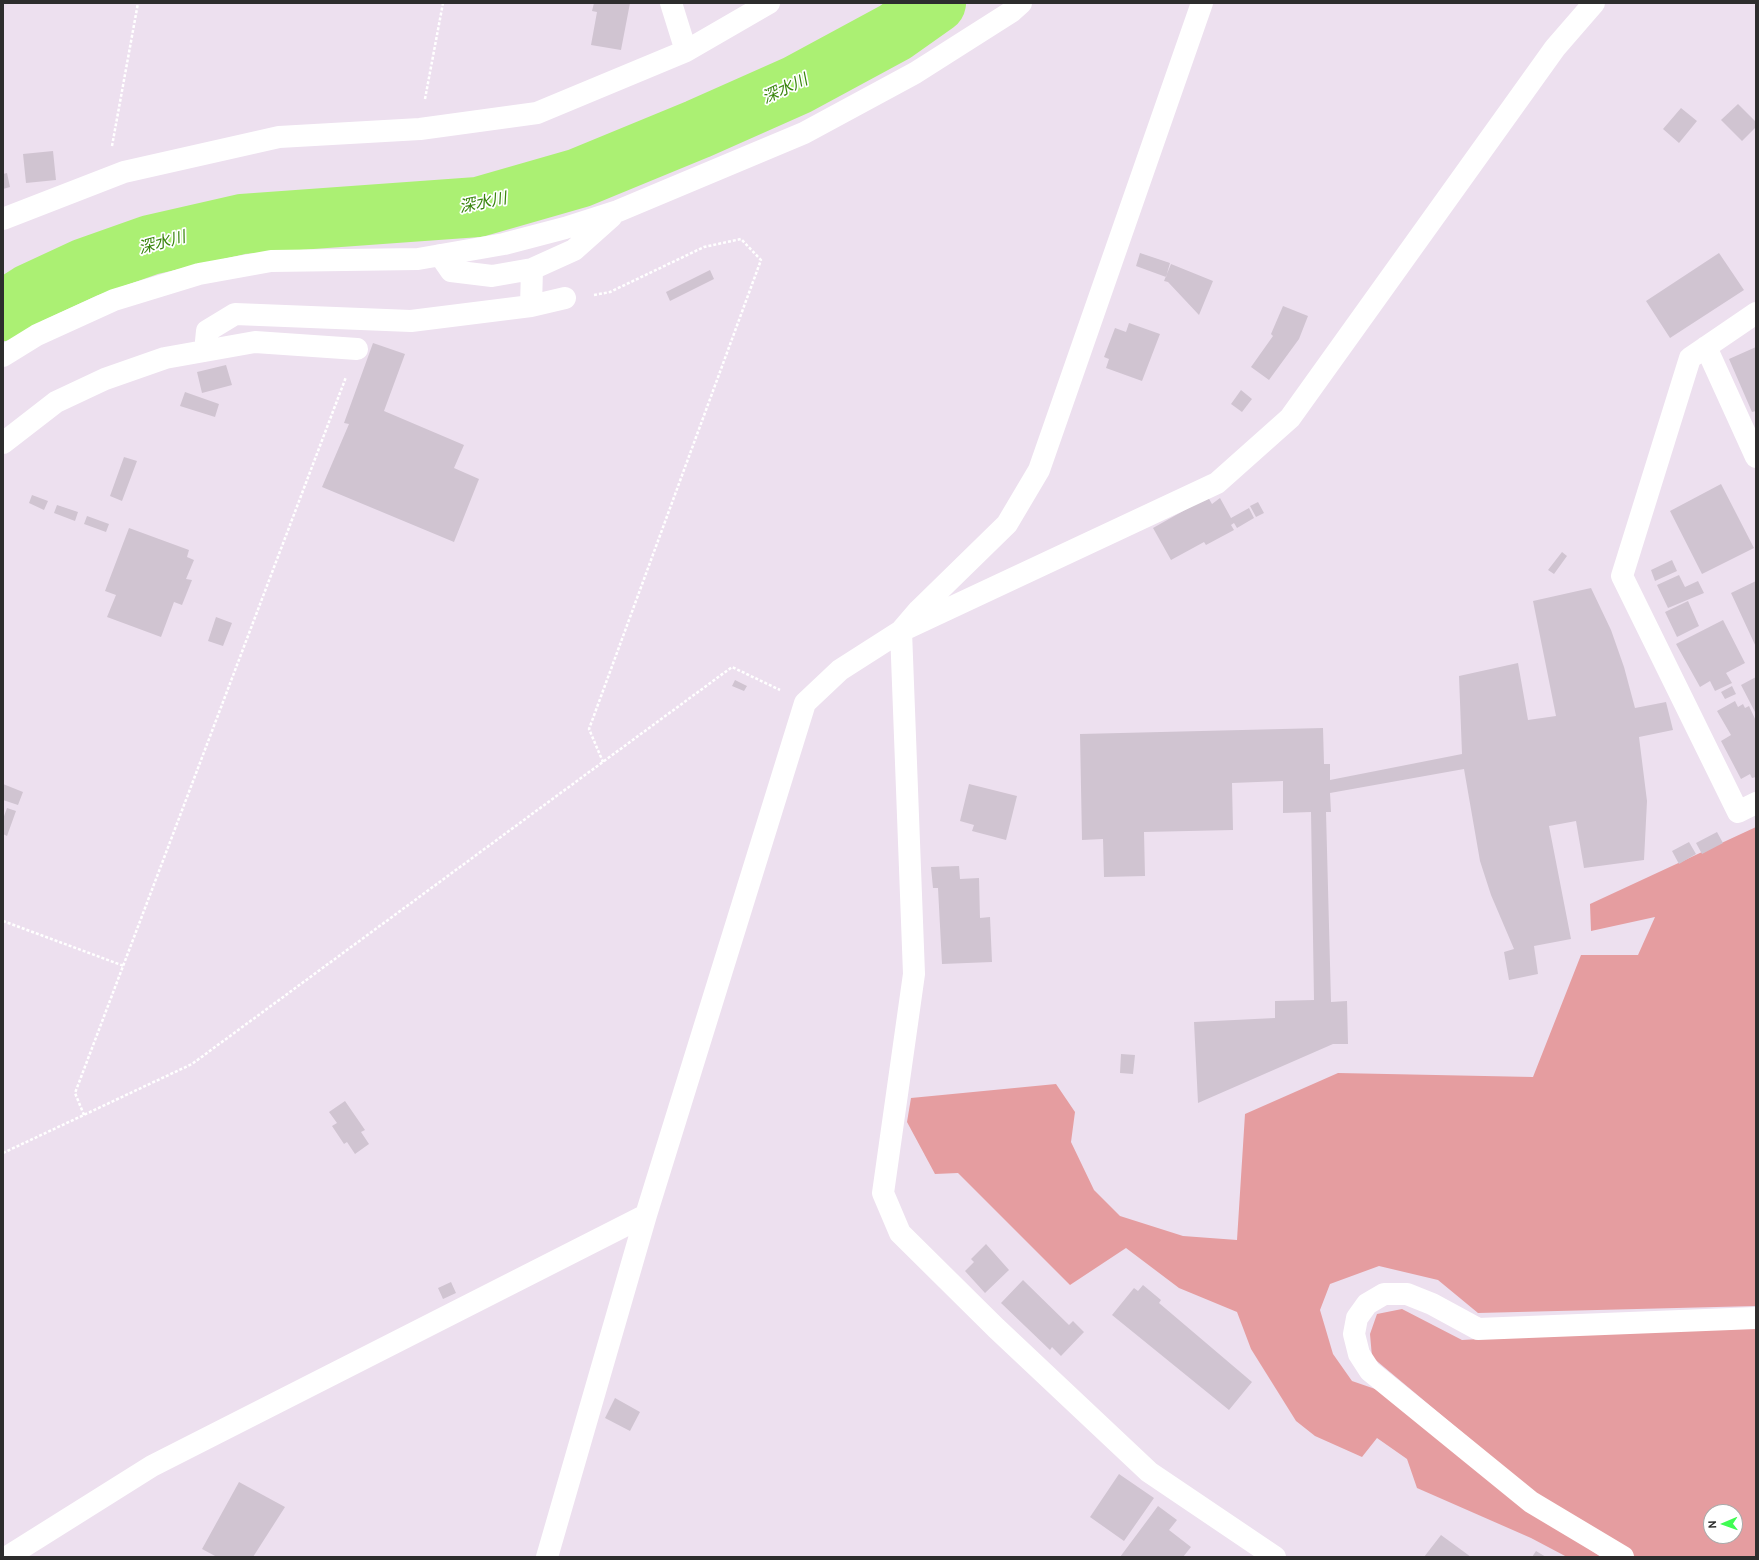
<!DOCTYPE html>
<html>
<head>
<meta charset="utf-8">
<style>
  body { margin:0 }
  #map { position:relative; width:1759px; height:1560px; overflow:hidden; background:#ede0ef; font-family:Cabin,sans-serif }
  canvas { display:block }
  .frame { position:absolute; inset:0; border:4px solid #2d2d2d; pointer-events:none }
  .north { position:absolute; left:1703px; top:1504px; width:40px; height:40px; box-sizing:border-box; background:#fff; border:1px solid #ababab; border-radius:50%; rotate:268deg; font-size:11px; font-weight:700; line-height:16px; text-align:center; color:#2d2d2d }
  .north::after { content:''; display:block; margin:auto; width:14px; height:18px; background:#40fc53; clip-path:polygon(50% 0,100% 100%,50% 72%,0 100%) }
</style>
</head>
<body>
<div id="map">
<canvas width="1759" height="1560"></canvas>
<div class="frame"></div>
<div class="north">N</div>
</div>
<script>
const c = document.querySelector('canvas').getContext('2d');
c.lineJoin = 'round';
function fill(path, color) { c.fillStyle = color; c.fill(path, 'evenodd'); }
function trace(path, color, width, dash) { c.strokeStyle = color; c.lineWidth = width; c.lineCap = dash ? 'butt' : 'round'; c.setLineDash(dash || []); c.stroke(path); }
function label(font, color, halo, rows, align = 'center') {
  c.font = font + ' Cabin,"Noto Sans JP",sans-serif'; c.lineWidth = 3.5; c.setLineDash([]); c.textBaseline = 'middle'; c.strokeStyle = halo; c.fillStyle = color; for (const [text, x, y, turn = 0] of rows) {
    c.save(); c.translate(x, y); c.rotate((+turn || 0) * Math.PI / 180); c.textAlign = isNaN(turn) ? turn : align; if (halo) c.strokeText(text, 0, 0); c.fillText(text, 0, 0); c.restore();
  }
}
fill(new Path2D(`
  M1756,827v479l-278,7 -40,-33 -59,-14 -49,18 -10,26 13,44 19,27 29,10 150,119 70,47h-34l-36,-19 -114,-50 -10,-29 -30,-21 -15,19 -47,-21 -19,-15 -45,-72 -14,-37 -58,-24 -53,-40 -56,37 -112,-112 -23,1 -28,-52 4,-24 145,-14 19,28 -4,30 23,48 26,26 63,20 54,4 8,-126 93,-41 195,4 48,-122h57l17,-38 -64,14 -1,-27z
  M1402,1309l60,31 294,-16v233h-120l-99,-62 -165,-138 -2,-23 7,-20zM1711,1512h24v24h-24z`), '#e59da0');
trace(new Path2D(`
  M3,311l26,-17 56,-26 65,-23 92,-21 236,-17 101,-29 119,-49 99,-44 98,-53 41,-29`), '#abf073', 60);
fill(new Path2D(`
  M594,3h36l-9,47 -30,-5 6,-33 -5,-1z
  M1738,104l18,18v5l-14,14 -21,-21z
  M1681,108l16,13 -18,22 -16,-14z
  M53,151l3,29 -30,3 -3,-29z
  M7,173l3,14 -7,2v-15z
  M1140,253l30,10 -4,14 -30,-11z
  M1719,253l25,37 -74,48 -24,-37z
  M1171,264l42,17 -14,34 -31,-33 -4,-1z
  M710,270l4,9 -44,22 -4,-9z
  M1283,306l25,10 -9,23 -30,41 -18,-13 22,-31 -2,-2z
  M1129,323l31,11 -18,47 -36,-13 3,-9 -5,-2 11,-29 11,4z
  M373,343l32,11 -21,57 80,34 -10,23 25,11 -25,63 -132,-55 27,-63 -5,-1z
  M1756,347v64l-4,1 -23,-53z
  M226,365l6,20 -30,8 -5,-21z
  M1241,390l11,9 -10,13 -11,-8z
  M185,392l34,12 -4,13 -35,-11z
  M124,457l13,4 -15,40 -12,-5z
  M1721,484l33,64 -52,26 -32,-63z
  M32,495l16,6 -4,9 -15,-7z
  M1208,497l4,7 8,-6 11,20 18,-10 5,10 -17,10 -3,-5 -3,2 3,5 -28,15 -2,-3 -33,18 -18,-32z
  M1258,502l6,11 -8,4 -6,-11z
  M57,505l21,7 -3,9 -21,-8z
  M87,516l22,8 -3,8 -22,-8z
  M129,528l60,22 -2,7 7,3 -8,19 6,1 -10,25 -8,-3 -13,35 -54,-20 9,-22 -11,-4z
  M1562,552l5,4 -13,18 -6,-4z
  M1672,560l5,11 -22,10 -4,-11z
  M1679,575l6,12 13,-6 6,12 -36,15 -11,-23z
  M1756,581v66l-25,-54z
  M1591,588l20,42 13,37 11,41 31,-6 7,28 -34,7 8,64 -3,59 -60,8 -8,-47 -27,5 22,113 -37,7 4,28 -29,6 -5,-28 10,-3 -23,-54 -11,-34 -16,-92 -134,24 1,19h-5l5,190 16,-1 1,43h-15l-135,59 -4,-81 81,-4v-17l39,-1 -3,-188 -28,1v-32l-51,2 1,47 -89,2 1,44 -41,1 -1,-38 -21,1 -2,-106 243,-6 1,36h6v16l132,-26 -3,-78 59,-13 10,57 28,-4 -23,-115z
  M1688,601l11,25 -22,11 -12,-25z
  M216,617l16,6 -9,23 -15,-5z
  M1723,620l22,43 -19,10 6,10 -17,8 -5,-10 -10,6 -24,-43z
  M1756,677v34l-1,1 -14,-27z
  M735,680l12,6 -3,5 -12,-5z
  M1732,686l4,8 -11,5 -4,-7z
  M1735,701l3,6 5,-3 2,4 4,-2 7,15v56l-4,1 -2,-4 -9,5 -20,-38 10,-6 -14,-24z
  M3,784l20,8 -5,13 -15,-5z
  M969,784l48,12 -11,44 -34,-9 2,-6 -14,-4z
  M7,808l9,3 -9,25 -4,-2v-15z
  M1717,832l6,11 -21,11 -6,-11z
  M1689,842l7,12 -17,10 -7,-13z
  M959,866l1,13 19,-1 1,40 10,-1 2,45 -50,2 -4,-76h-5l-2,-21z
  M1121,1054l14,1 -2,19 -13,-1z
  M345,1101l20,29 -4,2 8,12 -14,10 -8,-12 -3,2 -12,-18 5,-3 -8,-11z
  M986,1244l23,26 -24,23 -20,-22 9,-9 -3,-3z
  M1023,1280l46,45 4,-4 11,11 -23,24 -9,-9 -2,3 -49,-47z
  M451,1282l5,11 -13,6 -5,-11z
  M1143,1285l18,15 -2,3 93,79 -23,28 -117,-95 22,-27 4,3z
  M615,1398l25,14 -10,19 -25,-13z
  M1119,1474l35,24 -30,43 -34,-24z
  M239,1482l46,25 -32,50h-36l-15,-8z
  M1158,1506l19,14 -8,10 22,17 -8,10h-63z
  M1441,1535l30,22h-47z
  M1536,1551l10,6h-14z`), '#d0c4d1');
trace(new Path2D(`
  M425,99l18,-96
  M112,146l26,-143
  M594,295l16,-3 94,-45 37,-8 20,21 -172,469 14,33
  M3,921l121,45
  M84,1115l-9,-22 271,-716
  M3,1153l189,-89 540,-397 48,23`), '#fff', 2.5, [3, 2]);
trace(new Path2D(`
  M671,3l15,48
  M1202,3l-163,467 -32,54 -88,86 -18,21 13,343 -31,219 17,40 96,95 153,144 126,85
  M3,219l121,-47 155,-35 141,-8 117,-16 149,-62 83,-48
  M440,255l11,16 41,5 40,-7 42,-19 37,-33
  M531,306l34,-8
  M1756,313l-66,45 -68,218 116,236 18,-9
  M1706,347l50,110
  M205,351l2,-20 28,-17 176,7 120,-15 1,-37
  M3,356l34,-21 77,-35 85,-26 72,-13 147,-2 86,-15 61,-16 53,-17 186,-78 111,-60 96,-61 10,-9
  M3,443l53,-41 49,-23 60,-21 90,-16 102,7
  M7,1557l145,-91 494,-251
  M547,1557l99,-342 159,-512 35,-33 61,-39 316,-148 73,-65 265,-370 39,-45
  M1623,1557l-92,-55 -161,-131 -11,-17 -5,-20 3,-16 10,-14 17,-10h23l25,10 46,25 278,-11`), '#fff', 22);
label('italic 16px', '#39850d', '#fff', [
  ["深水川",785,89,-25],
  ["深水川",483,203,-11],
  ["深水川",162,243,-15]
]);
</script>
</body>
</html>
